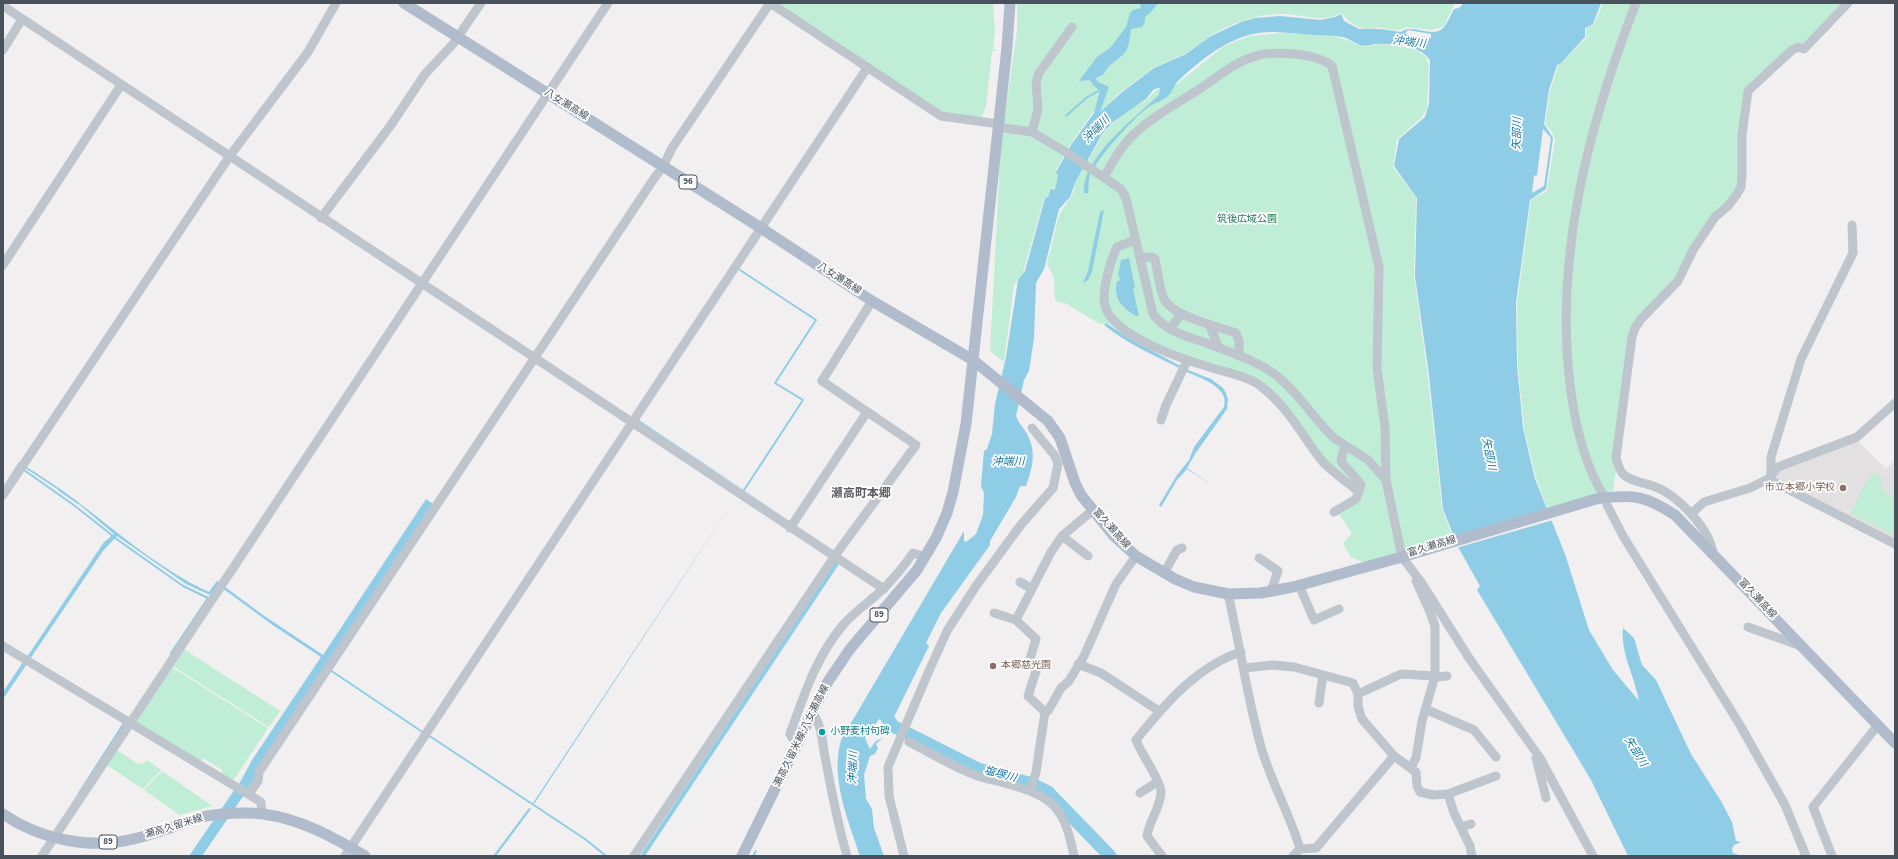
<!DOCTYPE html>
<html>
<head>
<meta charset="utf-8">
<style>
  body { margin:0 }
  #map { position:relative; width:1898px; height:859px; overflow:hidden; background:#f1efef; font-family:"Source Sans 3",sans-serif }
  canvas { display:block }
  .frame { position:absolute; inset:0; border:4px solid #48515c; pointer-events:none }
</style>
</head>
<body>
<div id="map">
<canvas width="1898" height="859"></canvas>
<div class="frame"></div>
</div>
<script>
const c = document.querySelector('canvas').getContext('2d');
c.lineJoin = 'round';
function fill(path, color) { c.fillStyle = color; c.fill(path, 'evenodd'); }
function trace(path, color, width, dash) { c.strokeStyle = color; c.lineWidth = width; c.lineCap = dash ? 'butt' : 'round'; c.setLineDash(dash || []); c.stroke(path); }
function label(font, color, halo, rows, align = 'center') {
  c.font = font + ' "Source Sans 3","Noto Sans JP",sans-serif'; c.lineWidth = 3.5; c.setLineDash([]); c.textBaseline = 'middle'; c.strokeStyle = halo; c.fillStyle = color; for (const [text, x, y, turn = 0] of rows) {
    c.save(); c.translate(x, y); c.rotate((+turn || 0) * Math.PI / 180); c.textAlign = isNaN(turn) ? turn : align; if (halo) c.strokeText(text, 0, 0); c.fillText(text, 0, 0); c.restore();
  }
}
fill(new Path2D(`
  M1857,440l29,29 9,-9v81l-119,-62v-3l4,-6z`), '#e2e0e1');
fill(new Path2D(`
  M777,3h216l2,28 -2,18 4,2h-5l-6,55 -5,12 -40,-5z
  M1017,3h438l-11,23 -12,4 -27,-3c-8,6 -14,2 -23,1 -5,-1 -11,1 -16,1 -11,-1 -18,-9 -25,-16 -19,10 -36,2 -55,1 -27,-1 -52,8 -75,21l-2,3 -23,15 -33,15 -35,26 -16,16 -9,2 -24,34 -15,28h4l-2,14h-6l-2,9 -4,1 -21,75 -9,12 -10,77 -14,-11 11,-209 16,-111z
  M1603,3h242l-39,42 -56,42 -10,93 -25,44 -50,71 -29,37 -23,159 -66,17 -11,-30 -12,-50 -6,-63 -1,-61 14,-104 16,-9 8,-51 -3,-8 -7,-9 5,-32 8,-25 28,-28v-10l8,-4z
  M1285,33l48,3 11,3 20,8 15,-3 28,3 7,2 12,7 3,12 -2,40 -5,9 -25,22 -4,28 23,30 -2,78 14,103 14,131 11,29 -87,25 -15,-6 -8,-13 9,-11 -14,-20 18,-20 -67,-75 -31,-29 -8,-5 -117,-48 -26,-13 -7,1 -35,-21 -8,-1 -2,-3 -1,-22 -7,-13 12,-49 14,-22 2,-9 28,-50 10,-11 13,-11 19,-11 12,-11 20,-6 46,-37 26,-11z
  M1875,473l7,5v11l13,10v36l-44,-21c5,-10 14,-36 24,-41z
  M182,648l98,63 -11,16 -98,-62z
  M170,666l98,62 -35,53 -10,-7 -2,-5 -18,-11 -2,3 -67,-40z
  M117,750l21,14 6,-1 3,-3 14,10 -18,19 -36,-24z
  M162,771l50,35 -32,9 -36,-25z`), '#c0edd5');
fill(new Path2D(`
  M1140,3h18l-7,9 -6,5v5l-3,5 -11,2c-1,7 -1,15 -5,22 -6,9 -18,12 -22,23l-8,4 2,4 11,5 -9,25 21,-19 33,-25 32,-14 25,-18 30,-14 14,-4 25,-2 40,4 15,-3 6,-3 3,7 15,8h22l20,3c12,-9 31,7 42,-4 5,-5 8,-14 11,-19l5,-1 5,-5h137l-8,21 -8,4v9l-25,27 -3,1 -8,25 -5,34 9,14 -7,51 -16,11 -14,103 1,62 6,63 12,51 30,75 24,76 24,40 26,31c-4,-24 -19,-49 -16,-73l11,10 8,27 14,15 35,74 30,47 11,21 4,19 5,1 -7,3 -2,4 1,4 9,3h-114l-37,-76 -114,-190 3,-4 -22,-39 -15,-38 -14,-134 -14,-99 2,-78 -23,-32 5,-27 26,-22 4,-13 1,-44c-10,-15 -34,-16 -50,-16 -5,-1 -10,2 -15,2 -9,-1 -14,-7 -22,-9 -10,-2 -18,-1 -28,-2 -19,-1 -37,-5 -57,-2 -29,4 -59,28 -80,48 -4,4 -5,10 -10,15 -5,5 -12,6 -18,10 -15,10 -53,52 -60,69 -2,5 -1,12 -2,18h-4c-2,-36 51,-75 75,-98l1,-7 -6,1 -8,10 -33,23 -11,12 -27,49 -5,14 -11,12 -15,60 -8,14 -2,55 -5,33 -5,9 -8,36c2,6 6,10 10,16 11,19 7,34 0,54h-6l-4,11 -26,44v4l-49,68 -15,30 3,3 -35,71 2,8 -3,6 -8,-10 -5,-3 -15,20 5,11 6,-8 7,-3 -7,6 2,4 -3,6 -5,2 -6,19 2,24 6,10 2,19 10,28h-24c-12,-36 -30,-78 -19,-116l123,-209v10l2,1 10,-8 7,-19 1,-22 -3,-7 3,-35 3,-2 5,-15 3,-30 11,-47 12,-77 7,-9 20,-73 3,-1 3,-9 3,2 2,-3 2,-13h-3l16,-29 23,-32 6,-22 -7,-6 -3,-5 -11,1 18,-24 13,-9 16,-21 4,-14 3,-3 8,-2zM1408,30l23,4v4l-26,-4zM1543,129l8,9 -7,48 -12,7 2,-17 3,-1z
  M1104,210l-12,62 -4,8 -5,3 5,-12 12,-59z
  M1129,258l6,30 -2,1 6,27h-3c-15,-9 -23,-18 -19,-35h2l1,-3 -2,-2 3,-16z
  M1106,323l24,16 58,31 23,9 12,9 3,5 2,7 -1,9 -32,45 -8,14 27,18 -27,-17 -10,11 -16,27 -2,-2 18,-30 12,-15 5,-13 30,-40c1,-5 1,-10 -2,-14 -9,-12 -25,-16 -37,-22 -27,-14 -58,-27 -81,-46z
  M639,420l151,101 -152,-100z
  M19,462c20,13 41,26 60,41 41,31 82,67 130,89l8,-11 46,34 60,40 103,-156 7,5 -185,285 -9,-5 13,-24 69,-103 -47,-31 -56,-41 -8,10 -24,-11 -69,-48 -14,15 -73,108 -3,-2 77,-115 10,-8 -40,-34 -55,-36 -16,22z
  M736,497l-202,307 -1,-1z
  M835,562l4,2 -194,292h-5z
  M23,662l4,2 -24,35v-7z
  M235,789l9,6 -42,61h-13z
  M529,808l2,1 -35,47h-3z`), '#8fcde7');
fill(new Path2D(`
  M1552,517l1,3 -97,28 -1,-2z`), '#f1efef');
trace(new Path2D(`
  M1066,116l20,-18 14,-8
  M740,270l76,50 -41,63 28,17 -59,90
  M24,470l51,36 38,30
  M59,490l19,13
  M115,538l68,48 25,12 -37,55
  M330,670l94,63
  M428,735l157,104 21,17
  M79,793l45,-70
  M753,856l3,-5`), '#8fcde7', 2);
trace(new Path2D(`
  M884,714l9,12 85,43 54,15 16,8 62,64`), '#8fcde7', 13);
trace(new Path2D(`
  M770,3l171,113 58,8
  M3,6l881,583
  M3,50l19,-31
  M998,127l34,5 32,19 57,38 5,9 27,116c13,18 36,23 56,30 25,10 56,19 76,39 18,17 31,38 49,55
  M1032,132l6,-23 -2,-26 3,-10 33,-46
  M1104,177c8,-14 16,-29 27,-40 20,-20 47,-34 70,-49 17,-11 32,-25 52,-31 18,-7 64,-4 79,9l47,201 -2,101 8,59 1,53 16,77 19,25 48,76 71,100 53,98
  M321,218l70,-93 34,-51 28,-30 28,-41
  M1135,240l-18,7c-6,12 -16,46 -12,59 8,30 77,53 104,61 16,5 35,8 49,17 30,22 42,49 64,77 10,11 25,21 37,31
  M1140,258l12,-1 3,2c3,13 4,28 9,40 8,17 55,28 72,34l3,8v15
  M3,265l118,-180
  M1209,324l10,24
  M1170,329l11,-15
  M1161,420l5,-15 21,-44
  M1337,440l31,20 18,20
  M1771,474v-17l30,-98 52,-106 -1,-28
  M1768,479l127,65
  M3,495l226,-338 79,-105 28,-49
  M1605,498c-20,-32 -29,-69 -34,-106 -18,-132 17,-266 65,-389
  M1607,505l16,31 117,189 45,80 21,51
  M1334,512l22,-13 5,-14c-6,-10 -14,-15 -20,-24l2,-9 3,-6
  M1691,514l13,-12 46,-14 18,-9 10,-12 79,-30 38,-34
  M790,528l77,-116
  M1062,536l26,20
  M1713,553c-4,-25 -36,-59 -60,-67 -10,-4 -21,-4 -29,-11 -4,-3 -6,-11 -8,-17l16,-121 3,-9 6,-9 37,-38 15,-31 22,-33 13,-11 9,-12 4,-7 1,-11v-41l6,-44 44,-41 6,-3 6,2 44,-46
  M1259,558l19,13 -7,20
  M1164,573l13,-23 5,-2
  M1020,582l12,7
  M1299,585l15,35 25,-11
  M1228,594c12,51 19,103 33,153 10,35 29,67 39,102
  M994,613l22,7 20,19 -6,20 7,9 -9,28 17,16
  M1016,620l35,-68 11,-16 31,-26
  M1748,627l53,19
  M3,646l258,156 1,12
  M1078,664l23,9 58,38
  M1244,668l29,-3 21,2 59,16 5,11v12l4,13 32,37 22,16 1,14 3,6 13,3 15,-1 48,-18
  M1435,677l12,-1
  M1358,694l43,-20 34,2
  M1319,703l4,-28
  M1425,709l49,21 22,27
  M812,712c11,15 10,32 14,50 6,32 12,63 21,94
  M909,742c22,11 43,24 66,33 9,4 20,5 29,8 49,13 60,23 70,73
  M797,746l-7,-12c14,-39 26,-77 53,-109 12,-14 28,-24 41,-37 11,-11 20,-22 29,-35l12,4
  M1536,758l10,40
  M1411,767l5,-9 6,-37 13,-45v-50l-5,-14 -14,-31
  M1031,790l5,-18 9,-60 3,-1 13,-23 8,-7 15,-25 32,-72 20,-28
  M1140,793l17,-11
  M249,794l9,-13 1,-9 396,-595 8,-10 9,-19 98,-145
  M1448,794l6,19 16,33 2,10
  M1461,827l10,-3
  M42,856l566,-853
  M345,856l522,-788
  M634,856l200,-299 82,-112 -94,-64 50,-80
  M904,856l-15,-60 -1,-29 40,-94 19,-42 29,-45 44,-60 33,-38 5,-24 -3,-8 -23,-28
  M1162,856l-15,-20c2,-16 14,-28 14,-45 -1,-12 -20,-37 -25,-51 28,-35 61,-74 105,-88
  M1293,856l7,-7 16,-1 78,-92
  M1832,856l-19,-49 65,-82`), '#bec5cd', 9);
trace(new Path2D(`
  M404,3l357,225 111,73 101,59 75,61 12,17 15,45 6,12 33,41 22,20 39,23 19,8 34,7 33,-1 32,-6 109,-30 194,-58c36,-5 49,-4 79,16l220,228
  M3,814c36,25 87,36 130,25 24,-5 46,-15 69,-22 18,-4 43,-5 61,-3 38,5 70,23 102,42
  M742,856l85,-173 23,-34 67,-79 19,-32 11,-25 6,-21 13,-68 41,-377 3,-44`), '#b0bccc', 11);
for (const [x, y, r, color] of [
  [1843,488,4,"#8d6e63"],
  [993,666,4,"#8d6e63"],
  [822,732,4,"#0f9aa8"]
]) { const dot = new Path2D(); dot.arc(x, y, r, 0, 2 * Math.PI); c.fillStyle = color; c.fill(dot); trace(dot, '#fff', 1.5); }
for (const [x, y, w] of [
  [688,182,18],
  [879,615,18],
  [108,842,18]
]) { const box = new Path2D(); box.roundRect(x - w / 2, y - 7, w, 14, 3); c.fillStyle = '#fff'; c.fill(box); trace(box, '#48515c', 1); }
label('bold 9px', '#48515c', null, [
  ["96",688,182],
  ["89",879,615],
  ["89",108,842]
]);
label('10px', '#48515c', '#fff', [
  ["八女瀬高線",566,105,32],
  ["八女瀬高線",839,279,33],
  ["富久瀬高線",1111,529,48],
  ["富久瀬高線",1432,547,-17],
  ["富久瀬高線",1757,599,47],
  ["瀬高久留米線;八女瀬高線",802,736,-64],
  ["瀬高久留米線",174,827,-17]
]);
label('10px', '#1c7a54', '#fff', [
  ["筑後広域公園",1247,220]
]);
label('10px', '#785e54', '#fff', [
  ["市立本郷小学校",1835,488],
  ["本郷慈光園",1001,666,"left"]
], 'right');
label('10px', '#0d838f', '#fff', [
  ["小野麦村句碑",830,732]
], 'left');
label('italic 11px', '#1478a3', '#fff', [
  ["沖端川",1409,43,7],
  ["沖端川",1097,130,-46],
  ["矢部川",1518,134,-88],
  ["矢部川",1488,454,79],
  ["沖端川",1008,463],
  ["矢部川",1635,752,58],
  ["沖端川",854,768,-88],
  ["塩塚川",1000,775,15]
]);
label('bold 12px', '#5c5f64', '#fff', [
  ["瀬高町本郷",861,494]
]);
</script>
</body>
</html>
